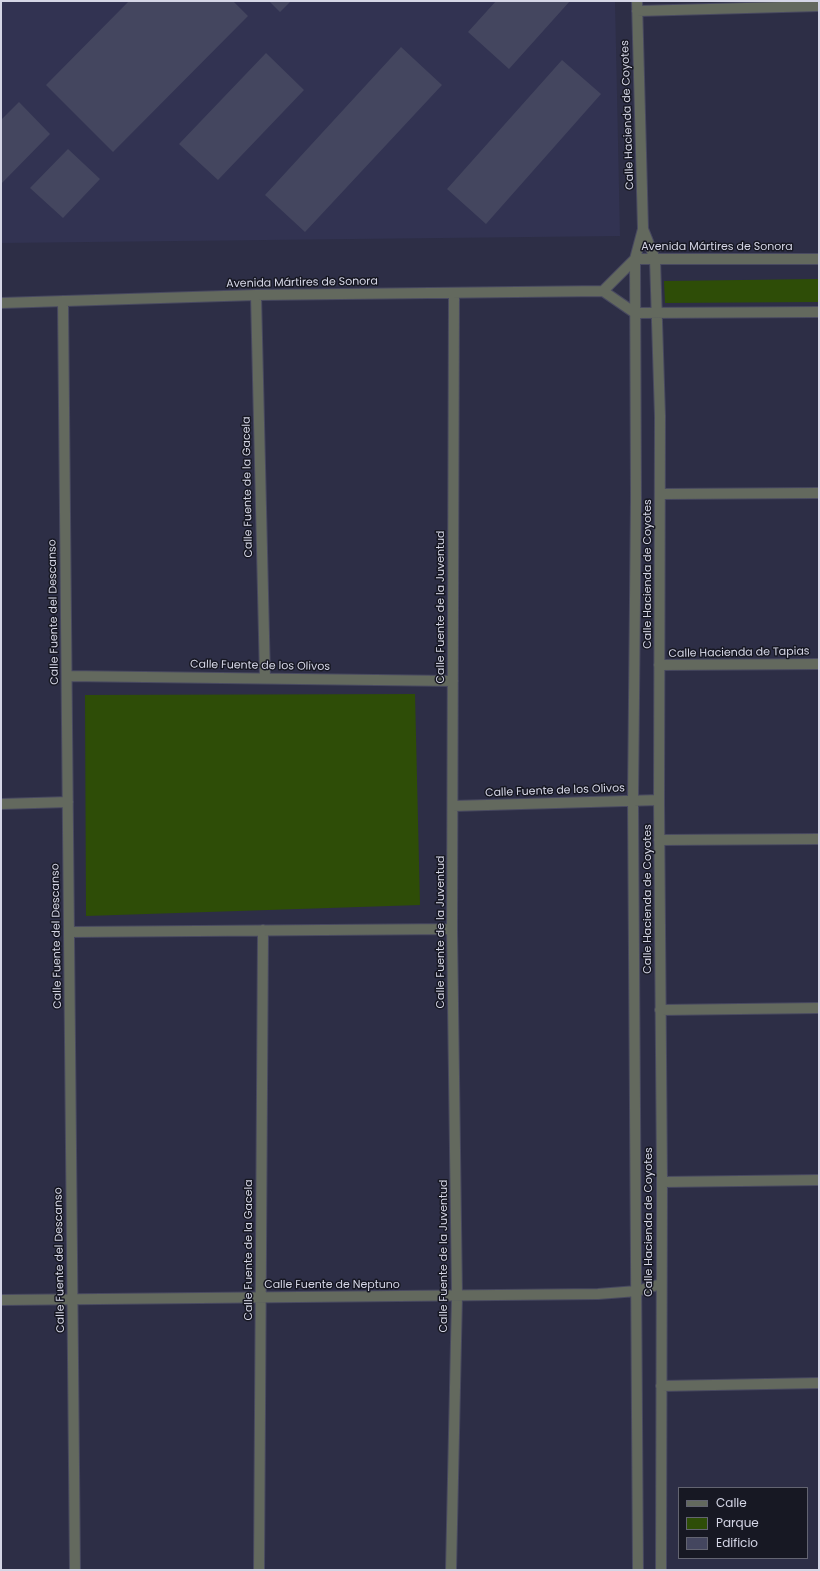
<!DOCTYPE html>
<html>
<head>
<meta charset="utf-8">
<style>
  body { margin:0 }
  #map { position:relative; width:820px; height:1571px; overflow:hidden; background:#2d2e46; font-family:Poppins,sans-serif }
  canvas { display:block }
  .frame { position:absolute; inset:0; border:2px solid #d5d6e6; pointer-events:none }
  .legend { position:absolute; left:678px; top:1487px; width:130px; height:72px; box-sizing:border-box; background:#171823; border:1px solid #636471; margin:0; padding:5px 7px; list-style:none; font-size:12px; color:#d5d6e6 }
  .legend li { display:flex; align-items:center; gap:8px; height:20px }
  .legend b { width:20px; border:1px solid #636471 }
</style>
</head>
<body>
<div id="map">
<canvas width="820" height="1571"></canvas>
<div class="frame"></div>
<ul class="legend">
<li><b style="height:5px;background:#63695e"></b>Calle</li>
<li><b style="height:11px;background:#2e4d07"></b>Parque</li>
<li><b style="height:11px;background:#44465f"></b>Edificio</li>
</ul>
</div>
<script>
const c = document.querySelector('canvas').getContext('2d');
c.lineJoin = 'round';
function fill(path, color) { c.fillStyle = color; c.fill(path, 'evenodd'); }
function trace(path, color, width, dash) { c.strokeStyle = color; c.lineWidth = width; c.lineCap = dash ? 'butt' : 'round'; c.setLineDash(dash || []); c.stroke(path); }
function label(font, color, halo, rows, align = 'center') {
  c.font = font + ' Poppins,sans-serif'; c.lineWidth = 3; c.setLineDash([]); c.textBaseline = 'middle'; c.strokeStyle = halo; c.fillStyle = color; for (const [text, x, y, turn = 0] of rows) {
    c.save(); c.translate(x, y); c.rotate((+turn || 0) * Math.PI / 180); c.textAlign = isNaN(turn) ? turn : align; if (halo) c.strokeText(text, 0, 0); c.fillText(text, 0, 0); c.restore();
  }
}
fill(new Path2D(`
  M1,1h614l5,235 -619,7z`), '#323352');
fill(new Path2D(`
  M819,279v23l-154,1 -1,-22z
  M415,694l5,211 -334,11 -1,-221z`), '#2e4d07');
fill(new Path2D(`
  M129,1h104l15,15 -135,136 -67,-67z
  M269,1h22l-11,11z
  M496,1h74l-61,68 -41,-37z
  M401,47l41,38 -137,147 -40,-37z
  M266,53l38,37 -86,90 -39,-36z
  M562,60l39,34 -115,130 -39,-35z
  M19,102l31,32 -49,50v-64z
  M68,149l32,30 -37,39 -33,-30z`), '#44465f');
const minor = new Path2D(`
  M637,1l6,228 -8,30 1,239 -3,302 5,770
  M637,11l182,-5
  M643,229l12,30 5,157 -1,384 3,382 -1,388
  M603,291l32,-32h184
  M256,295l9,383
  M63,301l12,1269
  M1,303l255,-8 347,-4 32,22 184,-1
  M660,494l159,-1
  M659,665l160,-1
  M67,676l386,5
  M1,804l67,-2
  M453,806l206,-6
  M659,840l160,-1
  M69,932l383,-3
  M660,1010l159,-2
  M662,1182l157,-2
  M1,1300l597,-6 39,-3 24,-7
  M661,1386l158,-3
  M259,1570l4,-640
  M451,1570l6,-274 -5,-367 2,-636`);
trace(minor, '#484960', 12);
trace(minor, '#63695e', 10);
label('11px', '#d5d6e6', '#171823', [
  ["Calle Hacienda de Coyotes",628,115,-92],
  ["Avenida Mártires de Sonora",717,247],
  ["Avenida Mártires de Sonora",302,283,-1],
  ["Calle Fuente de la Gacela",248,487,-91],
  ["Calle Hacienda de Coyotes",648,574,-90],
  ["Calle Fuente de la Juventud",441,607,-90],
  ["Calle Fuente del Descanso",54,612,-91],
  ["Calle Hacienda de Tapias",739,653,-1],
  ["Calle Fuente de los Olivos",260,666,1],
  ["Calle Fuente de los Olivos",555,791,-2],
  ["Calle Hacienda de Coyotes",648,899,-90],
  ["Calle Fuente de la Juventud",441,932,-90],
  ["Calle Fuente del Descanso",57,936,-91],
  ["Calle Hacienda de Coyotes",649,1222,-90],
  ["Calle Fuente de la Gacela",249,1250,-90],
  ["Calle Fuente de la Juventud",444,1256,-90],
  ["Calle Fuente del Descanso",60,1260,-91],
  ["Calle Fuente de Neptuno",332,1285]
]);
</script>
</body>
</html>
